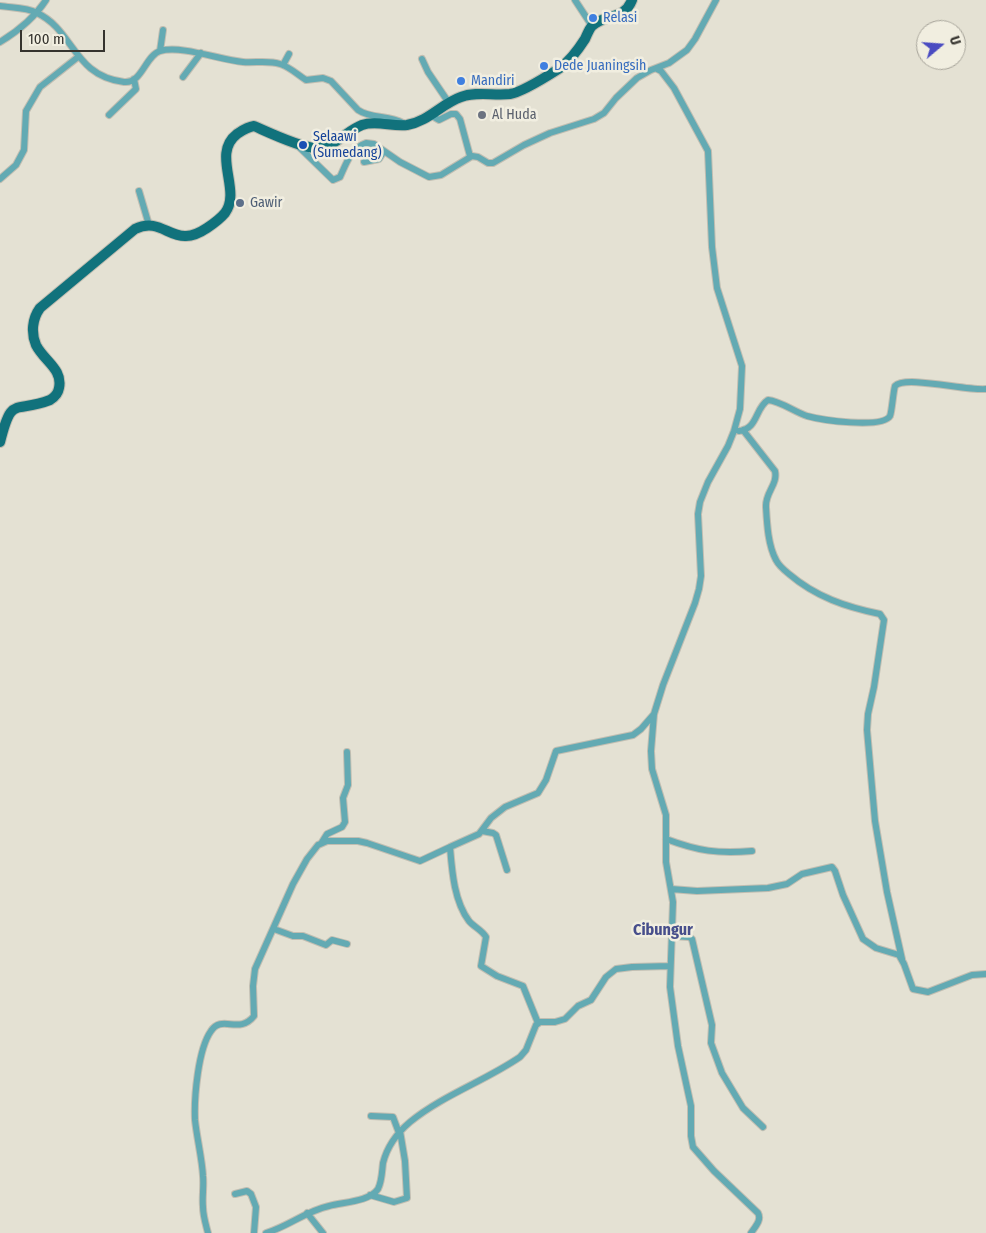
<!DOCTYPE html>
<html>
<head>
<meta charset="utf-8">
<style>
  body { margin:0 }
  #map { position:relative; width:986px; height:1233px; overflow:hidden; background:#e4e1d3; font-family:"Fira Sans Condensed",sans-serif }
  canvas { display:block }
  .north { position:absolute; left:916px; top:20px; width:50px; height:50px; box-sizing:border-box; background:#f1eee0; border:1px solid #a6a399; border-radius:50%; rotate:72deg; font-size:14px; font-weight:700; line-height:20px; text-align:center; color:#35332e }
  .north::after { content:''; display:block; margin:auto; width:18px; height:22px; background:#4a4bc1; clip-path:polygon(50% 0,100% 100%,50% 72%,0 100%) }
  .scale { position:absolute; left:20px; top:30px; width:85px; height:22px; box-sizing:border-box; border:2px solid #35332e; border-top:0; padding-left:6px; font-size:15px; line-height:18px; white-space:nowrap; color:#35332e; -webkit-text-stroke:4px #f1eee0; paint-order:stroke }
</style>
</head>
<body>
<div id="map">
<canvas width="986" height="1233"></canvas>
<div class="north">U</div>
<div class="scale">100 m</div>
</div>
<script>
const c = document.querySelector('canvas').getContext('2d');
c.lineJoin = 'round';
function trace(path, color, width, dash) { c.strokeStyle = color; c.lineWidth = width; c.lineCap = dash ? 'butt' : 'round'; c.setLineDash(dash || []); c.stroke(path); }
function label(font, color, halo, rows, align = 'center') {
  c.font = font + ' "Fira Sans Condensed",sans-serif'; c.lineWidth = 5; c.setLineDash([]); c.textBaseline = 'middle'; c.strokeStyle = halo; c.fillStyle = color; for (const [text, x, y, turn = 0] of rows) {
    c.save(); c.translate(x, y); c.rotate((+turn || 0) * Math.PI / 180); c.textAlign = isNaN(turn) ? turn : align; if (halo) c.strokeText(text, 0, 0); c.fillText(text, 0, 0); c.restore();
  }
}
const minor = new Path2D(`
  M575,0l17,26
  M0,6c12,2 26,1 37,7 37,17 36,63 87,69 18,2 21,-26 36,-31 22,-6 60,9 83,11 12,1 26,-2 37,2 10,3 18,11 26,16l17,-2 8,3 27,29c13,9 31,5 45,13
  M0,42c18,-11 35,-25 46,-42
  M160,51l3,-21
  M422,59l6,13 21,31
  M283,65l6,-11
  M657,69l4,2 13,17 34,63 4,96 5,41 25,78 -2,43 -6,22 -6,15 -20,36 -8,20 -2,12 3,62 -2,13 -4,14 -32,82 -9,29 -3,37 1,18 14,46v47l7,40 -3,85 8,59 13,60v30l2,11 21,24 44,42c4,7 -3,14 -7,20
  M183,77l18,-24
  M109,115l27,-26 -2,-10
  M432,116l7,4 12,-6h5l4,5 10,37
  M298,146l35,34 7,-3c6,-13 11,-29 26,-34l8,1 26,18 29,15 12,-2 31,-19 6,1 10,6h5l31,-18 26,-12 44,-14 10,-6 12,-15 21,-20 14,-8 18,-7 18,-13 8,-11 21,-39
  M364,162l15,-3 5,-8
  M0,179l16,-14 8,-15 2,-39 14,-24 38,-30
  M139,191l10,34
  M743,430l32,41c3,14 -10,21 -9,36 1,17 2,38 10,53 3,6 8,10 13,14 27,23 57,33 91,40l4,6 -10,67 -6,27 -1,16 8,91 12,71 15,67
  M739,431c19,-2 16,-23 29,-31 12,1 27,12 39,16 14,4 75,13 83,0 2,-5 3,-23 5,-30 10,-11 72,5 91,3
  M482,831l11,2 3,2 11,35
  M666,839c32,12 52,15 86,12
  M322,842l5,-8 15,-7 3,-5 -2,-24 5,-13 -1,-33
  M671,889l26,2 71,-3 19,-4 15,-10 30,-7 3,4 8,24 20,44 13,9 23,7 5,9 9,25 15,3 44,-17 14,-1
  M274,929l19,7h10l23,9 6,-5 15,4
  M673,936l16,1 3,2 20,86 -1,18 11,30 21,35 20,19
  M538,1023l-15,-37 -26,-10 -16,-10 5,-29c-4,-7 -12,-10 -17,-16 -15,-20 -17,-50 -19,-74l29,-13 12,-16 14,-11 33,-14 8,-13 10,-29 77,-16 8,-6 13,-15
  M371,1116l22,1 6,16
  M235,1194l12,-3 4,3 5,13 -2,26
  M370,1195l24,7 13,-4 -2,-37 -5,-30
  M307,1213l16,20
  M208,1233c-2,-8 -5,-17 -5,-26 -1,-10 1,-20 0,-31 -1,-18 -6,-37 -8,-56 -1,-22 3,-71 16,-89 11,-17 28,4 43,-15l-1,-30 2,-17 38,-85 14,-25 11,-14 9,-4h31l9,2 53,18 30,-14
  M266,1233c23,-7 40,-22 63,-27 14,-4 40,-4 49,-17 4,-8 4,-18 5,-26 4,-16 14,-30 27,-41 33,-27 75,-41 110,-65l6,-7 10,-25 4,-3h15l10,-3 13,-13 13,-6 15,-23 10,-8 16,-2 38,-1`);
const primary = new Path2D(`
  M0,442c12,-48 14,-28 50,-42 5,-3 8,-6 9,-12 4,-19 -15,-27 -23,-43 -5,-12 -4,-26 4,-37l95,-79c23,-11 33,8 51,7 7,0 15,-4 21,-8 6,-4 13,-9 18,-15 17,-23 -14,-59 12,-79 6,-4 10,-7 17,-8 16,7 45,21 61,22 18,1 31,-17 47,-23 14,-5 31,2 45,0 22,-4 34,-21 54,-28 15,-6 33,-1 49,-3 13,-2 39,-19 50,-26 11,-8 18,-18 25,-29 2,-4 4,-10 7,-13 13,-13 32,-5 40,-26`);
trace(minor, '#c1beb2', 8);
trace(primary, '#c1beb2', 12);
trace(minor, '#63aab3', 6);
trace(primary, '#11727c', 10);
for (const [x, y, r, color] of [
  [593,18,5,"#3f7fe0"],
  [544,66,5,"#3f7fe0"],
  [461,81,5,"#3f7fe0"],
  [482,115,5,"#6b7280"],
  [303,145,5,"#1a4fb4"],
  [240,203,5,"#5c6f8a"]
]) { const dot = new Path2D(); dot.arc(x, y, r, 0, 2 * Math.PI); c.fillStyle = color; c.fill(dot); trace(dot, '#f1eee0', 2); }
label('14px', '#366cbe', '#f1eee0', [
  ["Relasi",603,18],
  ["Dede Juaningsih",554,66],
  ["Mandiri",471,81]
], 'left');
label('14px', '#5b616d', '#f1eee0', [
  ["Al Huda",492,115]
], 'left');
label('14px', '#164399', '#f1eee0', [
  ["Selaawi",313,137],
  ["(Sumedang)",313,153]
], 'left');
label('14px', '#4e5e75', '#f1eee0', [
  ["Gawir",250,203]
], 'left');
label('bold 16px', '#474e8b', '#f1eee0', [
  ["Cibungur",663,931]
]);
</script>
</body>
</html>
